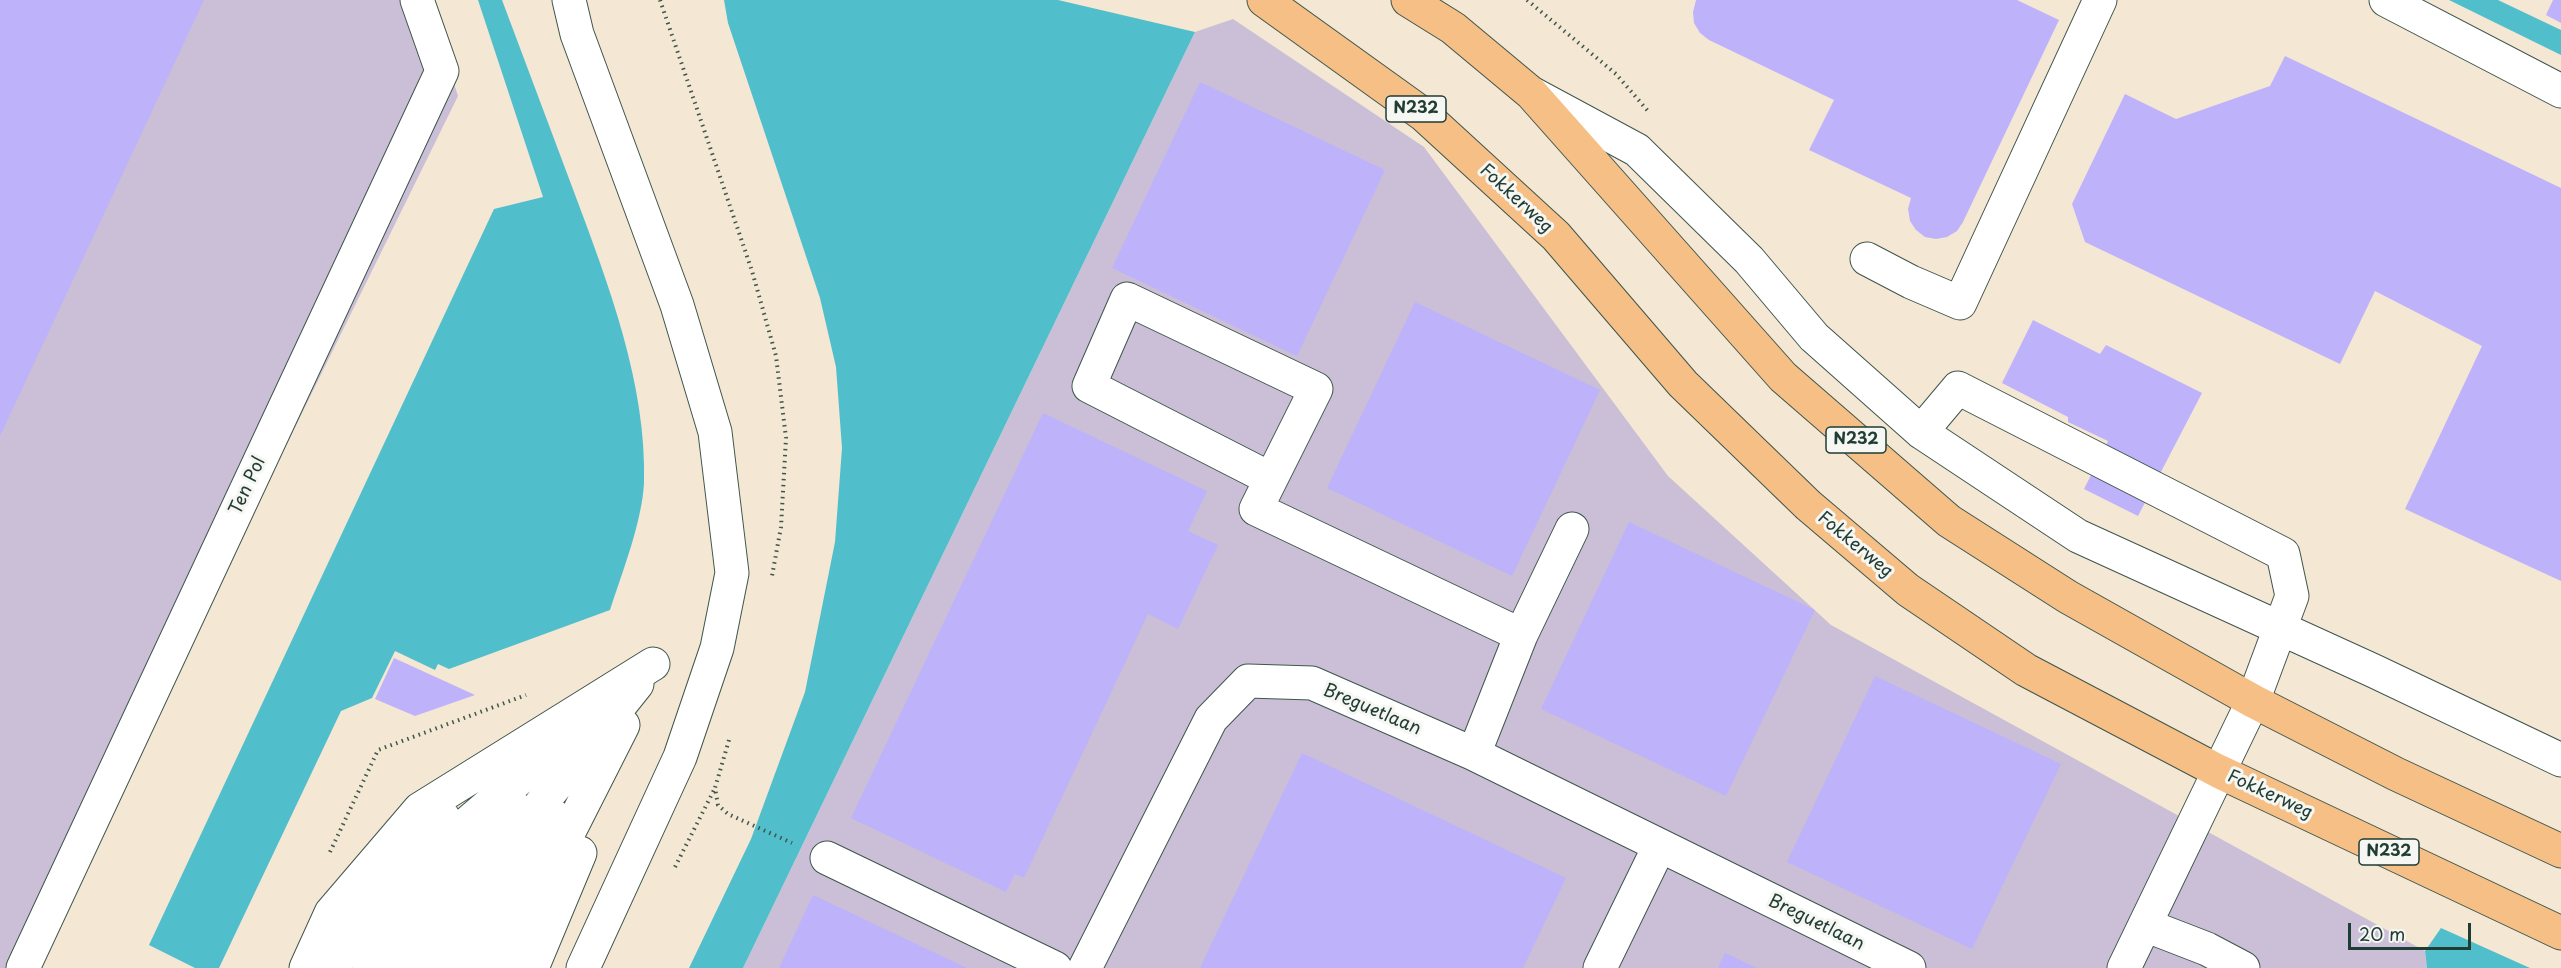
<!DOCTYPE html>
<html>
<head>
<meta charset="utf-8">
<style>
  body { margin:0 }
  #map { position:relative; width:2561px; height:968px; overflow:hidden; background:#f4e7d4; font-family:"Playpen Sans",sans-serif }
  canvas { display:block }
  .scale { position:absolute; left:2348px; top:923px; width:123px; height:27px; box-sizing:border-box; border:3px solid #1f3d34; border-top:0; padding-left:8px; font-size:18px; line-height:21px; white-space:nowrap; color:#1f3d34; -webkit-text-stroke:4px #f6f6f2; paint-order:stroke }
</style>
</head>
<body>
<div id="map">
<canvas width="2561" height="968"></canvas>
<div class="scale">20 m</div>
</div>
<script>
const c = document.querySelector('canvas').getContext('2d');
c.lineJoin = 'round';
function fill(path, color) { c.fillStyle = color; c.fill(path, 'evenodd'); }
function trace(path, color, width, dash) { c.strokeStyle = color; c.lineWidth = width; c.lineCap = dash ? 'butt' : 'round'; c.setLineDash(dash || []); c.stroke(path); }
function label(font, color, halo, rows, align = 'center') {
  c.font = font + ' "Playpen Sans",sans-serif'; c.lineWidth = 6; c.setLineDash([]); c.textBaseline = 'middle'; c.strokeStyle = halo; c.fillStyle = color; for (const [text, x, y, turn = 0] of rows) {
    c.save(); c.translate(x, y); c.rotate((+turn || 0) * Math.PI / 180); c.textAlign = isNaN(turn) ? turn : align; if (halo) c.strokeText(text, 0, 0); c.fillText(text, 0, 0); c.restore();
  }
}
fill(new Path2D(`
  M0,0h427l31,96 -429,872h-29z
  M1233,19l191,128 244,329 163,149 594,326 2,17h-1684l452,-936z`), '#cabfd6');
fill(new Path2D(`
  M478,0h24c24,64 48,128 72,192 34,91 73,192 70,291 -2,39 -22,90 -34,127l-161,59 -11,-5 -3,6 -40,-19 -23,47 -31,13 -122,257h-24l-46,-23 345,-736 49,-12z
  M724,0h334l137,32 -452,936h-54l62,-129 54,-147 30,-150 7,-94 -6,-81 -16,-69 -92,-275z
  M2449,0h49l63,30v25z
  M2441,928l89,40h-103l-2,-17z`), '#51becc');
fill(new Path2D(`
  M0,0h204l-204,436z
  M1696,0h321l42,20 -96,202 -6,9 -10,6 -11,2 -11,-2 -9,-7 -6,-9 -2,-12 3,-11 -102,-48 25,-50 -125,-60 -9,-7 -6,-10 -1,-11z
  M2553,0h8v23l-15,-8z
  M2285,56l276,132v393l-156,-72 77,-163 -107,-55 -35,73 -255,-122 -13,-38 53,-110 51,25 94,-33z
  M1200,82l185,88 -88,186 -185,-88z
  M1415,302l185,88 -88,186 -185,-88z
  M2033,320l67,34 6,-9 96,48 -64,123 -54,-27 24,-48 -40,-19v-5l-66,-34z
  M1043,413l164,78 -19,40 30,14 -40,84 -30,-15 -124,264 -9,-4 -9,18 -155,-74z
  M1629,522l186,88 -89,186 -185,-87z
  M394,658l81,37 -60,21 -40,-17z
  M1875,676l186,88 -89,185 -185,-87z
  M1302,753l264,125 -43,90h-323z
  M813,895l154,73h-188z
  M1725,953l32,15h-39z`), '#beb2fb');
const minor = new Path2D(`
  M569,0l8,34 100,271 38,127 17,141 -15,75 -37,109 -97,211
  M2386,0l175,91
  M1533,94l104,56 112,110 65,77 107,95 157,104 296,135 187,89
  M1867,259l44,23 49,21 140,-303
  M1921,432l37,-44 325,166 9,42 -39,105 -129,267
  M1271,479l-182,-93 38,-87 189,90 -60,120 265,126 -47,119
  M1521,635l51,-106
  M827,858l228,110
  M2145,925l62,24 36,19
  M23,968l419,-897 -25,-71
  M306,968l25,-55 89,-104 233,-145
  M334,968l20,-43 89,-108
  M369,968l14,-30 81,-112 108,-92
  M399,968l9,-18 79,-115 27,-28
  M434,968l75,-124 128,-160
  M467,968l65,-116 23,-35
  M500,968l123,-243
  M532,968l48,-115
  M1085,968l126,-249 37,-38 64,2 162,71 435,214
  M1600,968l59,-121`);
const major = new Path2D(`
  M1264,0l160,115 132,121 127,148 125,121 100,85 118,80 192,101 343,162
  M1408,0l45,28 78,65 252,284 166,144 119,76 185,104 143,73 165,77`);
trace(minor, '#3f564c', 35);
trace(major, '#3f564c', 35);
trace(new Path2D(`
  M660,0l92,271 24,85 10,82 -5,89 -9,49
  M1527,0l89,74 32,37
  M729,740l-14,48 3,17 10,9 64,29
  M330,852l48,-102 148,-55
  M675,867l40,-79`), '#3f564c', 4, [1.5, 4.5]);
trace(minor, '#fff', 33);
trace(major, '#f5bf86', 33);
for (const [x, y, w] of [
  [1416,109,60],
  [1856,440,60],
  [2389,852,60]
]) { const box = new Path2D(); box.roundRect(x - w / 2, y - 13, w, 26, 4.5); c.fillStyle = '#f6f6f2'; c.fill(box); trace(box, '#1f3d34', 1.5); }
label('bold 16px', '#1f3d34', null, [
  ["N232",1416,109],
  ["N232",1856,440],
  ["N232",2389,852]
]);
label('18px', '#1f3d34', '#f6f6f2', [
  ["Fokkerweg",1516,199,43],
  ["Ten Pol",248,486,-65],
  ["Fokkerweg",1855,545,40],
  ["Breguetlaan",1372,710,23],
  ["Fokkerweg",2270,795,25],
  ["Breguetlaan",1816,923,26]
]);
</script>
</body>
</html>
